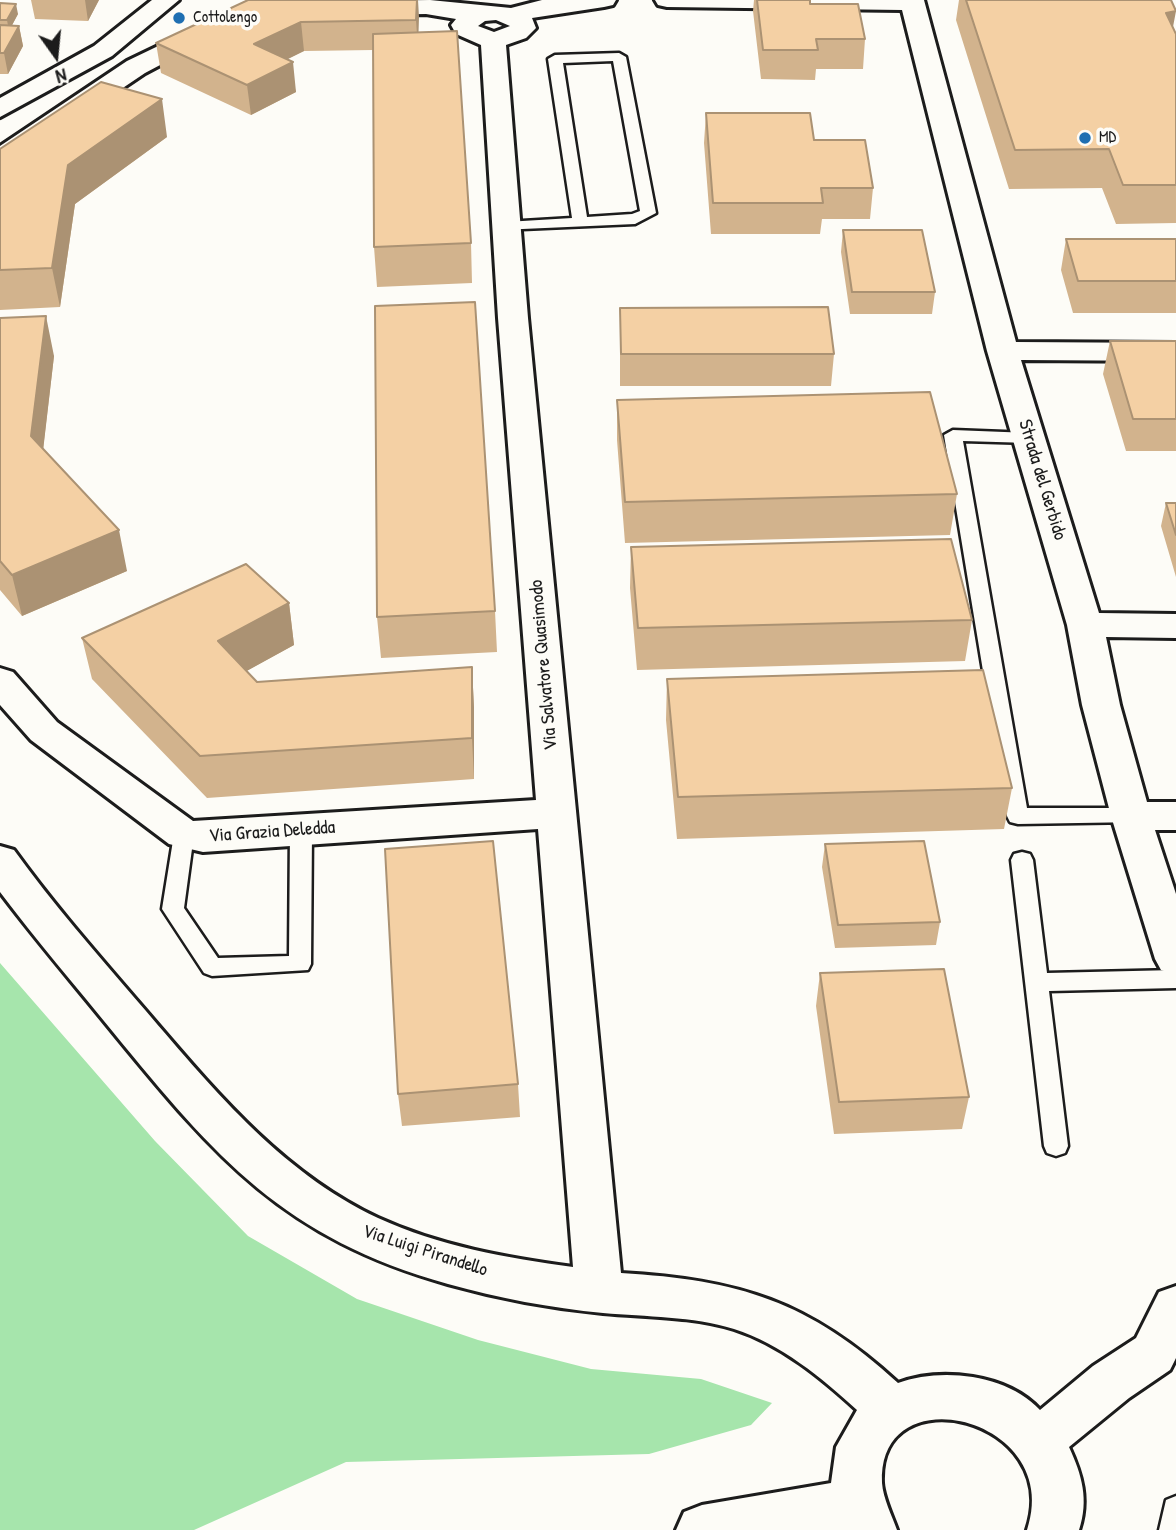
<!DOCTYPE html>
<html>
<head>
<meta charset="utf-8">
<style>
  body { margin:0 }
  #map { position:relative; width:1176px; height:1530px; overflow:hidden; background:#fdfcf7; font-family:"Patrick Hand",sans-serif }
  canvas { display:block }
  .north { position:absolute; left:21px; top:21px; width:70px; height:70px; -webkit-text-stroke:5px #fdfcf7; paint-order:stroke; rotate:165deg; font-size:19px; font-weight:700; line-height:28px; text-align:center; color:#1c1c1c }
  .north::after { content:''; display:block; margin:auto; width:24px; height:32px; background:#1c1c1c; clip-path:polygon(50% 0,100% 100%,50% 72%,0 100%) }
</style>
</head>
<body>
<div id="map">
<canvas width="1176" height="1530"></canvas>
<div class="north">N</div>
</div>
<script>
const c = document.querySelector('canvas').getContext('2d');
c.lineJoin = 'round';
function fill(path, color) { c.fillStyle = color; c.fill(path, 'evenodd'); }
function trace(path, color, width, dash) { c.strokeStyle = color; c.lineWidth = width; c.lineCap = dash ? 'butt' : 'round'; c.setLineDash(dash || []); c.stroke(path); }
function label(font, color, halo, rows, align = 'center') {
  c.font = font + ' "Patrick Hand",sans-serif'; c.lineWidth = 7; c.setLineDash([]); c.textBaseline = 'middle'; c.strokeStyle = halo; c.fillStyle = color; for (const [text, x, y, turn = 0] of rows) {
    c.save(); c.translate(x, y); c.rotate((+turn || 0) * Math.PI / 180); c.textAlign = isNaN(turn) ? turn : align; if (halo) c.strokeText(text, 0, 0); c.fillText(text, 0, 0); c.restore();
  }
}
fill(new Path2D(`
  M0,963l155,178 93,95 109,63 121,41 113,29 110,10 71,24 -21,22 -102,29 -303,8 -152,68h-194z`), '#a6e5ac');
const service = new Path2D(`
  M619,53l7,4 30,156 -21,11 -135,6 -2,-3 8,-5 66,-4 -24,-159 7,-4zM613,61l27,150 -8,3 -45,3 -24,-154z
  M953,430l77,3 9,5 -9,5 -67,-2 64,367h104l8,2 3,6 -3,6 -121,2 -8,-2 -3,-6 -63,-381z
  M301,822l8,2 3,6 -1,134 -3,6 -96,6 -8,-3 -42,-64 13,-81h16l3,6 -10,74 34,50 71,-2 1,-126 3,-6z
  M1022,852l8,2 3,6 14,113 129,-3v18l-127,3 19,155 -3,7 -9,3 -9,-3 -3,-7 -33,-286 3,-6z
  M1176,1496v34h-17l7,-30z`);
const minor = new Path2D(`
  M430,0l81,8 31,-8h74l-3,5 -9,2 -72,11 4,10 -10,10 -20,7 22,273 93,955c118,7 188,28 277,110 43,-16 109,-9 142,27l53,-44 43,-28 23,-46 17,-6v72l-6,12 -41,28 -60,49c13,28 20,53 10,83h-52c38,-112 -150,-158 -145,-47 1,15 10,33 15,47h-221l8,-18 18,-7 129,-22 5,-36 21,-37c-35,-32 -76,-66 -123,-81 -42,-13 -87,-12 -131,-16 -52,-5 -105,-15 -155,-29 -164,-46 -232,-126 -335,-252 -38,-47 -77,-92 -113,-140v-46l14,4c39,54 82,103 125,153 70,81 139,168 239,215 61,28 129,40 195,49l-35,-438 -335,23 -34,-8 -138,-104 -31,-35v-37l13,4 44,50 136,99 343,-21 -38,-482 -17,-273 -25,-11 -5,-9 5,-6 -30,-5 -61,1 -9,-2 -3,-5 3,-5 9,-2zM496,20l14,6 -16,6 -16,-6 7,-5z
  M655,0h269l92,342 160,1v18l-155,-1 78,253 77,1v24l-70,-1 14,68 27,97h29v28h-21l21,64v81l-15,-5 -6,-11 -44,-143 -29,-111 -15,-80 -80,-274 -85,-341 -235,-3 -9,-2z
  M204,24l9,3 4,5 -4,5 -68,36 -135,91 -10,2v-20l127,-85z`);
const tertiary = new Path2D(`
  M152,0h27l-67,56 -112,61v-19l94,-52z`);
trace(service, '#1c1c1c', 5);
trace(minor, '#1c1c1c', 6);
trace(tertiary, '#1c1c1c', 6);
fill(service, '#fdfcf7');
fill(minor, '#fdfcf7');
fill(tertiary, '#fdfcf7');
fill(new Path2D(`
  M31,0h68l-11,21 -53,-2z
  M248,0h170v32l53,211 1,40 -95,4 -3,-40 -1,-197 -69,1 -17,8 9,33 -45,23 -90,-42 -5,-30z
  M754,0h56v4l55,35 -2,30h-47l-1,11 -54,-1 -8,-68z
  M959,0h212l2,28 3,6v189l-60,1 -14,-36 -93,1 -53,-169z
  M0,3l18,11 -6,11 7,1 4,20 -15,28h-8z
  M706,113l108,27 59,48 -3,31h-48l-2,15h-109l-7,-91z
  M167,137l-92,67 -15,103 -60,3v-161z
  M843,230l92,62 -3,22h-82l-9,-62z
  M1066,239h110v74h-103l-12,-43z
  M620,308l214,46 -3,32h-211z
  M0,318l54,38 -11,93 84,122 -105,45 -22,-26z
  M1110,341h66v110h-50l-23,-77z
  M617,400l340,94 -7,41 -325,8 -8,-103z
  M1166,503h10v74l-15,-51z
  M631,547l341,73 -7,41 -328,9 -7,-82z
  M289,603l5,42 -48,26 11,11 215,-15 2,41v71l-267,19 -115,-119 -10,-41z
  M495,611l2,41 -116,6 -4,-41z
  M667,679l345,109 -8,41 -327,10 -11,-119z
  M825,844l115,78 -4,23 -101,3 -13,-81z
  M820,973l149,124 -7,32 -128,5 -18,-128z
  M518,1084l2,33 -118,9 -4,-32z`), '#d2b38d');
fill(new Path2D(`
  M85,0h14l-11,21z
  M417,0h1l1,17 -1,32 -2,-29z
  M16,4l2,10 -9,17 -2,-11z
  M1176,11l-7,37 -3,-35z
  M301,22l3,29 -46,23 -4,-30z
  M19,26l4,20 -15,28 -4,-21z
  M293,62l3,30 -45,23 -4,-30z
  M162,99l5,38 -92,67 -15,103 -8,-39 16,-103z
  M46,316l8,40 -14,121 -9,-41z
  M119,530l8,41 -105,45 -10,-41z
  M289,603l5,42 -69,38 -7,-42z
  M472,667l2,41v71l-2,-41z`), '#ab9273');
const building = new Path2D(`
  M248,0h169l-1,20 -115,2 -47,22 39,18 -46,23 -91,-42z
  M757,0h53v4h48l7,35h-49l2,11h-55z
  M966,0h205l5,11 -10,2 10,21v151h-53l-14,-36 -94,1z
  M0,3l16,1 -9,16h-7z
  M0,25l19,1 -15,27h-4z
  M457,31l14,212 -97,4 -1,-213z
  M101,82l61,17 -94,66 -16,103 -52,2v-121z
  M706,113h104l4,27h51l8,48h-52l2,15h-110z
  M843,230h79l13,62h-83z
  M1066,239h110v42h-98z
  M475,302l20,309 -118,6 -2,-311z
  M828,307l6,47h-213l-1,-46z
  M46,316l-15,120 88,94 -107,45 -12,-14v-243z
  M1110,341h66v78h-43z
  M930,392l27,102 -332,8 -8,-102z
  M1166,503h10v32z
  M951,539l21,81 -334,8 -7,-81z
  M246,564l43,39 -71,38 39,41 215,-15v71l-272,18 -118,-118z
  M983,670l29,118 -334,9 -11,-118z
  M493,841l25,243 -120,10 -13,-245z
  M924,841l16,81 -102,3 -13,-81z
  M944,969l25,128 -130,5 -19,-129z`);
fill(building, '#f4d0a4');
trace(building, '#ab9273', 2);
for (const [x, y, r, color] of [
  [179,18,7,"#1f6fb2"],
  [1085,138,7,"#1f6fb2"]
]) { const dot = new Path2D(); dot.arc(x, y, r, 0, 2 * Math.PI); c.fillStyle = color; c.fill(dot); trace(dot, '#fdfcf7', 2.5); }
label('16px', '#1c1c1c', '#fdfcf7', [
  ["Cottolengo",193,18],
  ["MD",1099,138]
], 'left');
label('19px', '#1c1c1c', '#fdfcf7', [
  ["Strada del Gerbido",1042,480,73],
  ["Via Salvatore Quasimodo",544,665,-95],
  ["Via Grazia Deledda",272,832,-4],
  ["Via Luigi Pirandello",425,1251,18]
]);
</script>
</body>
</html>
